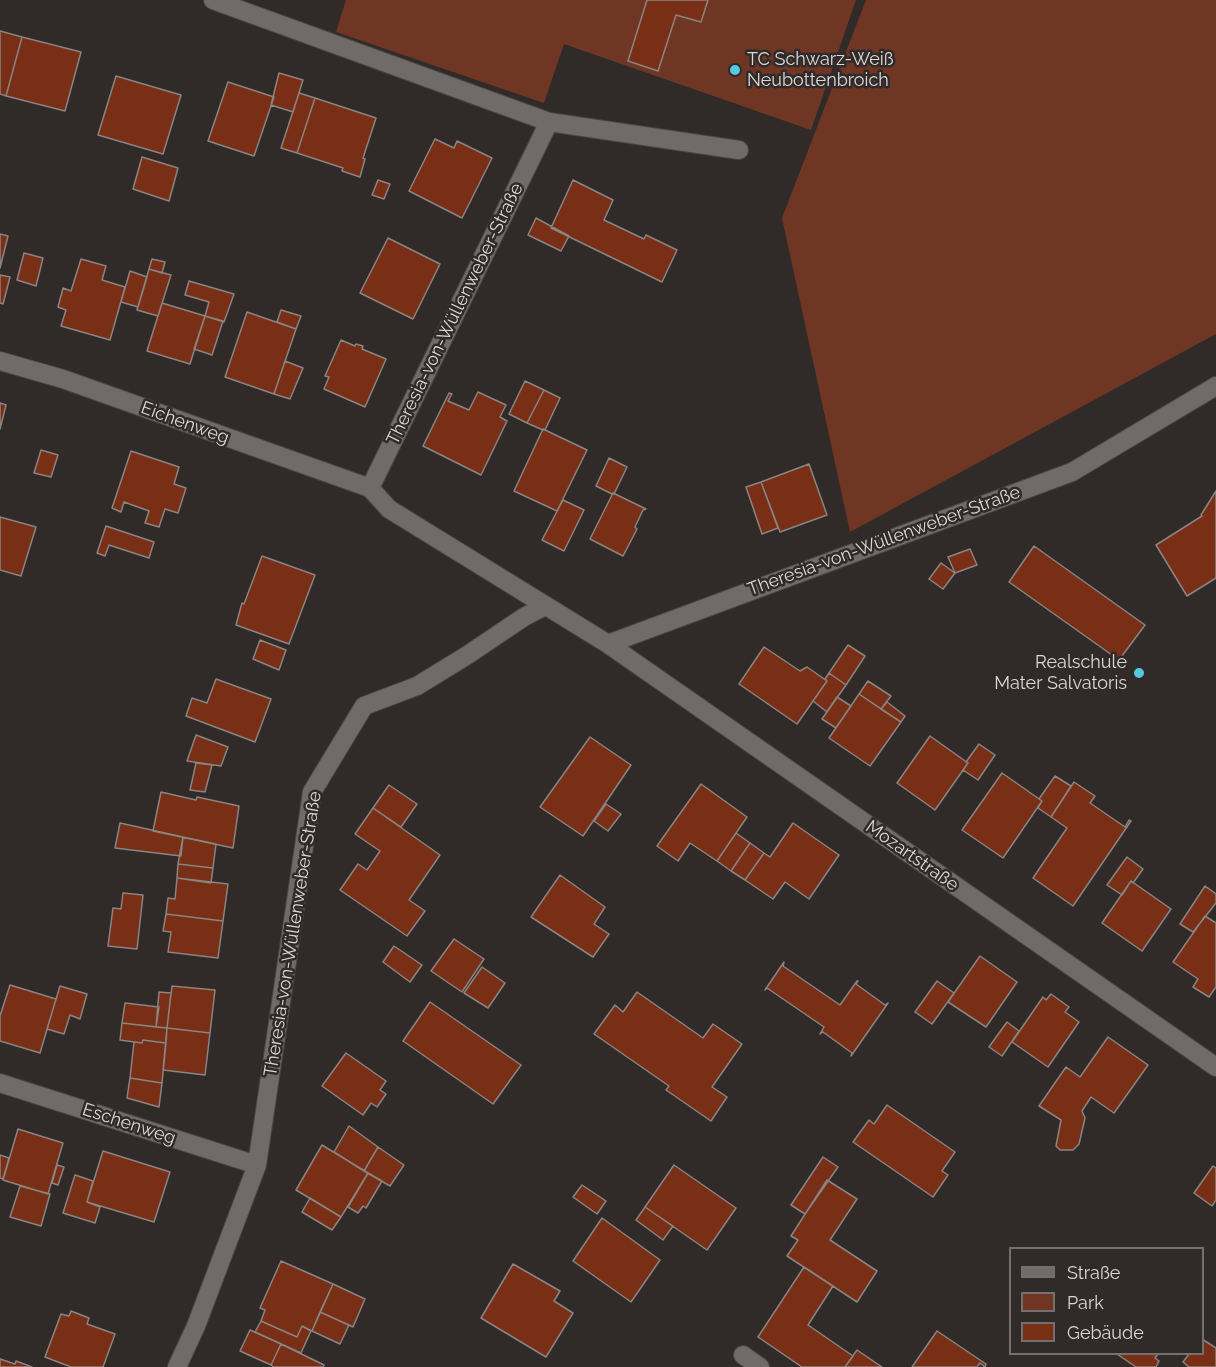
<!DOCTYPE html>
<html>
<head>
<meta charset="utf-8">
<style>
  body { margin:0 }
  #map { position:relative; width:1216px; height:1367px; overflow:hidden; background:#302b29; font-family:Raleway,sans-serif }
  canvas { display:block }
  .legend { position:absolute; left:1009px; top:1247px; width:195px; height:108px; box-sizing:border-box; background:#302b29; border:2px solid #75706f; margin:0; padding:8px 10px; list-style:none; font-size:18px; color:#dcd8d7 }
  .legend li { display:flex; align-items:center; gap:12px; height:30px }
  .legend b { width:30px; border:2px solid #75706f }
</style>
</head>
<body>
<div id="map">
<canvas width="1216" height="1367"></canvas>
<ul class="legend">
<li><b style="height:8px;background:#706a68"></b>Straße</li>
<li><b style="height:16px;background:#703624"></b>Park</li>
<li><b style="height:16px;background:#792e16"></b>Gebäude</li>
</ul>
</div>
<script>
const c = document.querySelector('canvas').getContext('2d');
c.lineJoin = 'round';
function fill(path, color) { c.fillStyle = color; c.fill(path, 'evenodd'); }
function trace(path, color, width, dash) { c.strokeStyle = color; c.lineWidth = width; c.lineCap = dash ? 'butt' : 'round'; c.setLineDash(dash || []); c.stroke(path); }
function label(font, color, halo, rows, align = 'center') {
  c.font = font + ' Raleway,sans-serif'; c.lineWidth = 5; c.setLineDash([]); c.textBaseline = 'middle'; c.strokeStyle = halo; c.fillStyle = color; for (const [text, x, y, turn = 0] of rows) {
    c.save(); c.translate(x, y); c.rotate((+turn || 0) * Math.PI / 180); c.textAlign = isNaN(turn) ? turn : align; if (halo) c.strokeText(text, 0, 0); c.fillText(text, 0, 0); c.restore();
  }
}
fill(new Path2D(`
  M346,0h510l-45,130 -247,-86 -20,59 -208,-71z
  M866,0h350v334l-366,198 -68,-314z`), '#703624');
const building = new Path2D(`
  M647,0h61l-7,22 -25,-7 -18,56 -30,-10z
  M0,31l22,6 -16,59 -6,-2z
  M22,37l59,15 -16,59 -59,-15z
  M279,73l24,7 -10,32 -22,-7z
  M116,76l65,19 -18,59 -65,-19z
  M228,82l46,15 -20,59 -46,-15z
  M299,93l16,5 -18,55 -16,-5z
  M315,98l61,20 -13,40 2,1 -5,18 -18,-6 1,-3 -46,-15z
  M435,139l19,9 3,-7 35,17 -30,60 -53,-27z
  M142,157l36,11 -9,33 -36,-12z
  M378,180l12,4 -6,15 -12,-4z
  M573,180l40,20 -9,20 40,19 2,-4 31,15 -15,32 -111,-54z
  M536,218l33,18 -8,15 -33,-16z
  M0,234l8,2 -8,32z
  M388,238l52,26 -27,55 -53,-26z
  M24,253l19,5 -7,28 -19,-6z
  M81,259l25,7 -4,14 23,7 -15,53 -49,-14 5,-16 -8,-3 5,-19 8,3z
  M152,259l13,3 -3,11 -13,-4z
  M149,269l22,6 -13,41 -21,-6z
  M130,271l17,6 -9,30 -17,-5z
  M0,275l10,2 -7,27 -3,-1z
  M189,281l45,13 -10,28 -19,-6 4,-14 -24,-7z
  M162,303l43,13 -15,48 -43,-13z
  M281,310l20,6 -5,13 -19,-7z
  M247,312l49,17 -22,65 -49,-17z
  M205,316l18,5 -11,34 -18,-6z
  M341,340l14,6 1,-2 7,2 -1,3 24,10 -21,48 -41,-18 5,-12 -4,-1z
  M285,361l18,7 -13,31 -16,-5z
  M525,381l19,9 -17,33 -18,-9z
  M544,390l16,8 -15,32h-2l-16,-7z
  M478,392l28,13 -6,12 7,4 -26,54 -58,-29 26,-53 3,1 -4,7 21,9z
  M0,403l6,2 -6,24z
  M543,429l44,21 -30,61 -43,-20z
  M41,450l17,5 -7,22 -17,-4z
  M131,451l48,16 -5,17 12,4 -8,25 -13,-4 -6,18 -14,-4 4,-12 -25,-9 -3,10 -9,-4z
  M609,458l18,9 -13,27h-2l-16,-8z
  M809,464l18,51 -47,17 -19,-50z
  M761,482l17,46 -16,6 -16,-47z
  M1216,491v87l-29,18 -31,-51 46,-29 -1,-1z
  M613,493l33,16 -3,1 -8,17 2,2 -14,27 -33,-17z
  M563,500l21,10 -20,41 -22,-11z
  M0,517l36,10 -15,49 -21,-6z
  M106,526l48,16 -5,16 -40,-13 -4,11 -8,-3z
  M1034,546l111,79 -26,35 -110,-78z
  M970,549l7,16 -22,8 -7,-16z
  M262,556l53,19 -26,69 -53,-19 6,-22 2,1z
  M941,563l14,10 -12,16 -14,-10z
  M260,640l26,10 -7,20 -26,-11z
  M848,645l17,11 -19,29 -17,-12z
  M764,647l36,24 7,-4 20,14 -30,43 -58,-40z
  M829,673l17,12 -19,27 -14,-11 14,-20 -2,-2z
  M216,679l55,20 -16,43 -69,-26 6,-18 15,5z
  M868,681l23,15 -10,13 -22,-15z
  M859,694l42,28 -31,44 -41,-28z
  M837,697l14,9 -15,22 -14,-9z
  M887,702l18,14 -4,6 -20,-13z
  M196,735l32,12 -7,19 -34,-5z
  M930,736l38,27 -33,47 -38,-27z
  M590,737l41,28 -48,71 -43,-29z
  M979,744l16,11 -17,25 -15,-10 5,-7 -2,-1z
  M196,763l16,2 -7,27 -15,-2z
  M1002,773l40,28 -39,57 -41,-28z
  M1055,776l16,10 -20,31 -13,-9 4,-7 -3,-2z
  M1074,782l21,14 -5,7 35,24 4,-7 2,1 -58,85 -40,-28 34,-50 -16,-11z
  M701,784l46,33 -30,44 -27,-18 -12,18 -21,-15z
  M389,785l28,19 -16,23 -28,-19z
  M161,792l35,8 1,-3 42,9 -6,42 -80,-17z
  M606,804l15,10 -13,17 -14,-10z
  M373,808l67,47 -31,45 16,11 -18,25 -67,-46 18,-26 9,6 13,-19 -25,-17z
  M120,823l63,14 -2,19 -66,-8z
  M793,823l46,32 -30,44 -24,-17 -12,17 -28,-19 19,-27 6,4z
  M736,833l14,10 -19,28 -14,-10z
  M183,837l33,7 -3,24 -35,-4z
  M750,843l14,10 -19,27 -14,-9z
  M1127,857l16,12 -10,14 -2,-2 -9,14 -15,-10z
  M178,864l35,4 -2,15 -34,-5z
  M560,875l45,32 -11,17 15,10 -16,23 -62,-40z
  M177,878l51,6 -5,37 -57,-7 2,-16 7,1z
  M1131,881l40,28 -29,42 -40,-28z
  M1205,886l11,8v9l-23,29 -13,-8z
  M123,893l20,2 -6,54 -29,-3 5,-38 8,1z
  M166,914l57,7 -5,37 -50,-6 3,-20 -8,-1z
  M1205,916l11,7v64l-7,10 -16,-10 5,-8 -25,-17z
  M454,939l30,20 -22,33 -31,-21z
  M394,946l28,19 -12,17 -27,-20z
  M980,956l37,26 -31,45 -38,-25z
  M784,962l-1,4 57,39 17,-24h1l-2,3 29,21 3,-2 -37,53 1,-3 -29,-21 -3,2 4,-7 -57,-39 -2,2z
  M482,967l23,16 -17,25 -24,-15z
  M937,981l17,12 -22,31 -17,-12z
  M10,985l46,14 -16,54 -40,-12v-25z
  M60,986l27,8 -7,25 -10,-4 -6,19 -17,-5z
  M172,986l43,4 -5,43 -43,-5z
  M159,992l12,1 -4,35 -11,-1z
  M637,992l66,46 10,-14 29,20 -30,43 15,10 -16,24 -45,-31 3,-4 -75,-52 21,-29 8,7z
  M1051,994l18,13 -4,5 14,10 -31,45 -36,-25 31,-45 3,3z
  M430,1002l91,63 -28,39 -90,-63z
  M125,1003l34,4 -3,20 -34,-4z
  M1007,1022l12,9 -17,25 -13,-9z
  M122,1023l45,5 -1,15 -23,-3 -1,3 -22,-3z
  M167,1028l43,5 -5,42 -42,-5z
  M1108,1037l40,28 -34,48 -23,-16 -9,14 3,7 -6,26 -6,6h-13l-4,-4 5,-26 -22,-14 27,-39 14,10z
  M143,1040l23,3 -4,40 -32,-5 4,-36 8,1z
  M346,1053l40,28 -6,9 6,4 -9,13 -6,-4 -8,12 -41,-29z
  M130,1078l32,5 -3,24 -32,-9z
  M887,1105l68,47 -13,19 6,4 -15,22 -80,-55 16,-22 5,4z
  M349,1126l29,21 -14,24 -30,-19z
  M18,1129l45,14 -15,51 -45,-14z
  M322,1145l46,28 -27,44 -45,-27z
  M378,1147l26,18 -14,21 -26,-15z
  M103,1151l67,21 -16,50 -67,-20z
  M0,1155l9,3 -6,21 -3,-1z
  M823,1157l15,10 -33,47 -14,-9z
  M57,1165l7,2 -6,18 -6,-2z
  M674,1165l62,43 -29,42 -62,-43z
  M1213,1166l3,2v32l-4,6 -18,-13z
  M368,1173l14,8 -16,27 -3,-2 -5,7 -10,-6z
  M75,1175l18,6 -6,21 13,5 -5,16 -32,-10z
  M827,1180l30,19 -27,41 47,31 -20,31 -70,-46 11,-16 -7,-4z
  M582,1185l24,16 -9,13 -24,-17z
  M20,1186l30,8 -9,32 -31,-9z
  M310,1198l31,19 -9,13 -30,-18z
  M645,1207l28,19 -10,14 -27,-20z
  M602,1218l58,42 -29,42 -58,-41z
  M281,1261l52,23 -21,47 -10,-5 -5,11 -36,-16 4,-11 -5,-2z
  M513,1264l47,27 -6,10 19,12 -27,44 -65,-39z
  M804,1267l29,19 -25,39 45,31 -8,11h-43l-44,-30z
  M333,1284l32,15 -12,28 -33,-15z
  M71,1311l18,7 -2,6 28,10 -12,33h-32l-26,-10 16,-43 8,2z
  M320,1312l29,13 -9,19 -28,-13z
  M261,1321l36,16 5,-11 9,5 -10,22 -46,-21z
  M250,1330l31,14 -10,21 -31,-14z
  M937,1331l49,33 -1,3 -5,-4 -3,4h-65z
  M1202,1339l14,9v19h-27l-6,-5 6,-8h13z
  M281,1344l43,21 -1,2h-49l-3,-2z
  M857,1350l25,17h-37z
  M1117,1354h41l-3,4 4,3 -3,6h-20z
  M0,1359l15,5 1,-3 16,6h-32z`);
fill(building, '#792e16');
trace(building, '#8a8482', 1.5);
const street = new Path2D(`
  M213,0l336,122
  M0,361l63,18 307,109 19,21 219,135 464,-172 144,-86
  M370,488l179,-366 190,28
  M608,644l608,423
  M0,1083l257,82
  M743,1355l17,12
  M177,1367l19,-41 61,-161 55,-373 52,-86 53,-20 49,-30 58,-39 21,-11`);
trace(street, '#4b4645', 20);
trace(street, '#706a68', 18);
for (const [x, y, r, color] of [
  [735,70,6,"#56c9e1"],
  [1139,673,6,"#56c9e1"]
]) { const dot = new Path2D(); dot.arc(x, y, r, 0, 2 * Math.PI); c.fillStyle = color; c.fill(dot); trace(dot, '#302b29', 2); }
label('18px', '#dcd8d7', '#302b29', [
  ["TC Schwarz-Weiß",747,60],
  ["Neubottenbroich",747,81],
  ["Realschule",1127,663,"right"],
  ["Mater Salvatoris",1127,684,"right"]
], 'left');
label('18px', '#dcd8d7', '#302b29', [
  ["Theresia-von-Wüllenweber-Straße",455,314,-64],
  ["Eichenweg",185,423,20],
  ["Theresia-von-Wüllenweber-Straße",884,541,-20],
  ["Mozartstraße",912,856,35],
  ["Theresia-von-Wüllenweber-Straße",293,934,-81],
  ["Eschenweg",129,1124,18]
]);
</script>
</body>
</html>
